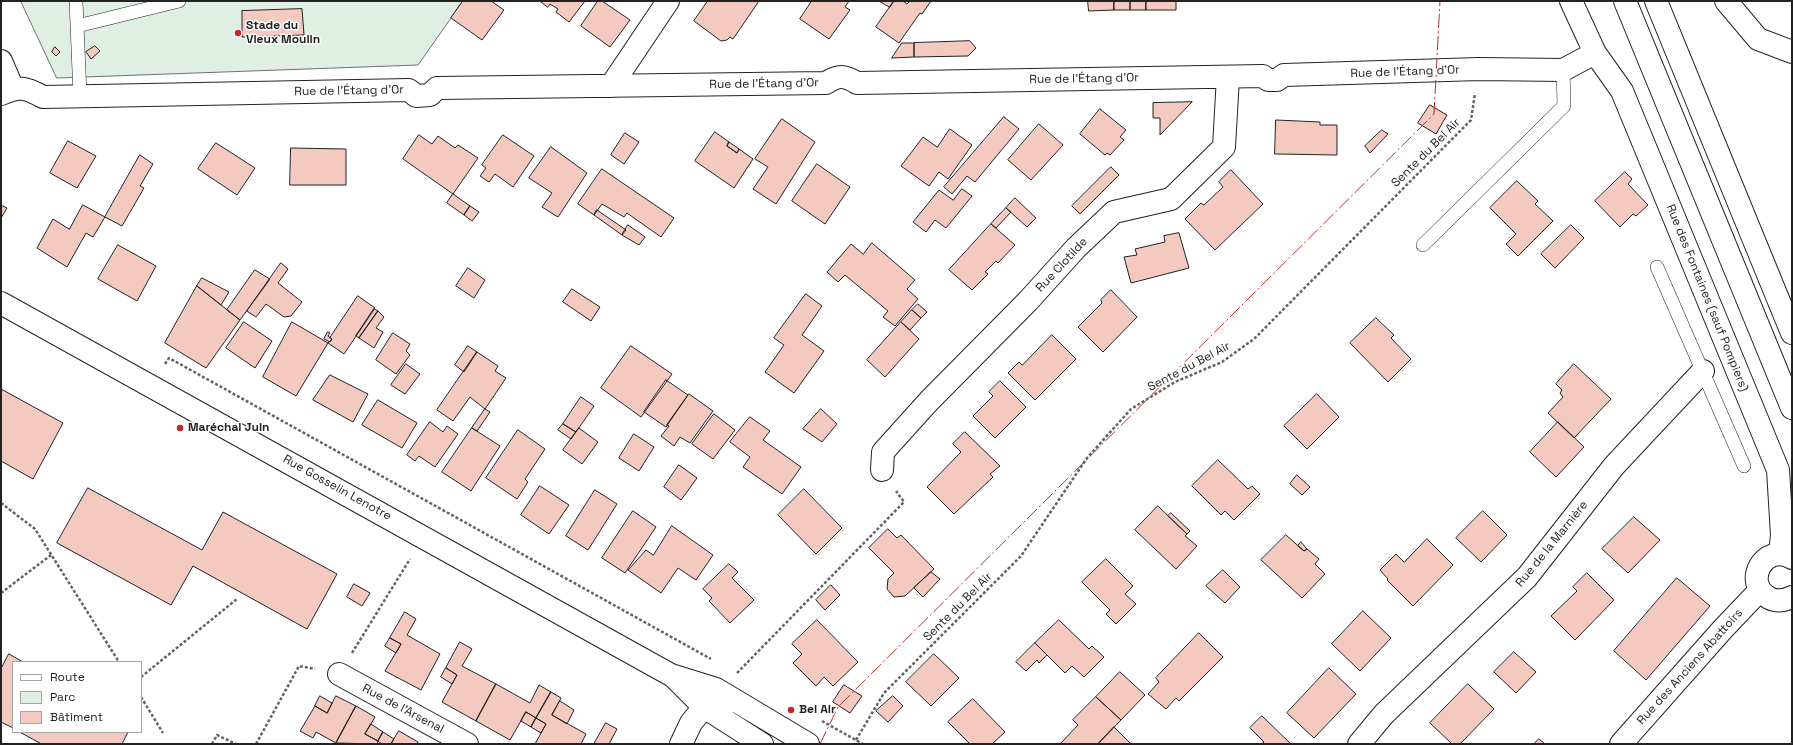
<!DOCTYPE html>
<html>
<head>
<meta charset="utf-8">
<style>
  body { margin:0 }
  #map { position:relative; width:1793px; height:745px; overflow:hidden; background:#fff; font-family:"Space Grotesk",sans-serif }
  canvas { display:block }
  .frame { position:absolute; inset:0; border:2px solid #222; pointer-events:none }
  .legend { position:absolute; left:12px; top:661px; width:130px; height:72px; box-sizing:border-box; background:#fff; border:1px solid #a7a7a7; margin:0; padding:5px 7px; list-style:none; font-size:12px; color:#222 }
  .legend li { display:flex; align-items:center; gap:8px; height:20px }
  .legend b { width:20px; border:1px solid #a7a7a7 }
</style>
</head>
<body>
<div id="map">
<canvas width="1793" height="745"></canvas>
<div class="frame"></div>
<ul class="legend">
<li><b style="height:5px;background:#fff"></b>Route</li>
<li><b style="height:11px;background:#e0efe3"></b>Parc</li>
<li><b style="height:11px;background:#f3c9c0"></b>Bâtiment</li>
</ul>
</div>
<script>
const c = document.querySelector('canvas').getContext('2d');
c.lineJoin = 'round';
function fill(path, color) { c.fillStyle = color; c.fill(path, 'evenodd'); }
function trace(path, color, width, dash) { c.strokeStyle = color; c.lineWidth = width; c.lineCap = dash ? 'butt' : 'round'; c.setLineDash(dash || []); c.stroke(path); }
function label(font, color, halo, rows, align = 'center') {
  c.font = font + ' "Space Grotesk",sans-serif'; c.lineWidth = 3; c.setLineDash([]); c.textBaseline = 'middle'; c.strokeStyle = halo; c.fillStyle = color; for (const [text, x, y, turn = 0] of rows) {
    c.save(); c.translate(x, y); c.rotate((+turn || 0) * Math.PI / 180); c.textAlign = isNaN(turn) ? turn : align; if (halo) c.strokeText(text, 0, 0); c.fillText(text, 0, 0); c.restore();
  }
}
const green = new Path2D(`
  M21,1h442l-45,64 -361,13z`);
fill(green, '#e0efe3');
trace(green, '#6f6f6f', 1);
const building = new Path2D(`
  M463,1h28l13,9 -22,30 -31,-22z
  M540,1h45l-16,21 -13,-10 2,-3 -8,-5 -2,3z
  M598,1h4l28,19 -20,27 -29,-21z
  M708,1h51l-26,38 -3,-2 -3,3 -6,1 -27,-20z
  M812,1h37l-4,6 5,3 -21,29 -29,-20z
  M879,1h15l-4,6z
  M894,1h9l4,3 3,-3h21l-9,13 -2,-1 -21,30 -23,-16z
  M1088,1h26v9l-25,1z
  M1114,1h16v9h-16z
  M1125,1h21v9h-16v-9z
  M1146,1h30v9h-30z
  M302,9l2,26 -62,2v-26z
  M970,41l6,7 -8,8 -54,1v-14z
  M902,43h12v14l-22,1z
  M95,46l5,5 -9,8 -5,-7z
  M55,47l5,5 -4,4 -4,-4z
  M1192,102l-32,33v-17h-7v-15z
  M1430,105l17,10 -11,19 -18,-11z
  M1100,109l26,21 -6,7 4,3 -14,15 -3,-2 -2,2 -25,-21z
  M1004,117l15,12 -44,53 -8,-6 -15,18 -8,-7z
  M782,119l33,23 -39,62 -23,-15 15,-22 -13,-8z
  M1276,120l44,2v3h17v30l-62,-1z
  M1039,124l24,21 -32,35 -23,-20z
  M950,129l22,16 -24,34 -9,-7 -10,14 -28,-20 22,-29 14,10z
  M1382,130l6,4 -18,19 -5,-7z
  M715,132l14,10 -2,4 10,7 2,-4 14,10 -19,29 -39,-27z
  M625,133l14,9 -15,22 -13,-9z
  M419,135l13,9 6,-8 17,12 3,-3 20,13 -25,36 -50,-35z
  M503,135l31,21 -21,31 -18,-13 -6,8 -9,-6 6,-8 -4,-3z
  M68,141l28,15 -19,32 -27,-15z
  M729,142l10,7 -2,4 -10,-7z
  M216,143l39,25 -18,27 -39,-26z
  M551,147l36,26 -29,44 -16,-10 10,-14 -23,-15z
  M291,148l55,1v36h-56z
  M140,155l13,9 -13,22 4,2 -22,38 -17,-9z
  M817,164l33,23 -25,37 -33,-23z
  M1111,167l8,8 -39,39 -8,-8z
  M602,169l72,49 -13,19 -34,-24 -3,4 -22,-13 -8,11 -16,-11z
  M1231,170l32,34 -48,46 -30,-31 16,-16 3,2 19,-18 -4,-5z
  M1625,172l7,7 -4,5 20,21 -12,11 -3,-2 -13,13 -25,-26z
  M1517,181l21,20 -3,3 18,17 -35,35 -12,-12 10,-10 -26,-26z
  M962,189l10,7 -26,32 -11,-8 -9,12 -13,-10 26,-32 14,10z
  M453,194l17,12 -6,9 -17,-12z
  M1015,198l21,20 -9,9 -21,-19z
  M1,205l6,3 -6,10z
  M83,205l22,12 -12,20 -7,-4 -19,34 -30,-19 16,-29 16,10z
  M470,206l9,6 -7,9 -8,-6z
  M1006,208l5,4 -15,16 -5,-4z
  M597,210l29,20 -4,5 -28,-20z
  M991,224l24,21 -17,18 -2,-2 -11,11 3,2 -16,16 -23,-20z
  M628,225l17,12 -6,8 -17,-10z
  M1571,225l13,13 -29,30 -14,-14z
  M1179,233l10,35 -58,15 -7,-26 13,-2 -2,-6 30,-7 -1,-6z
  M872,243l43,37 -8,9 11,10 -23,27 -12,-9 5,-6 -43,-36 -7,7 -11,-10 24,-28 12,10z
  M118,245l38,21 -19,35 -39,-22z
  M281,263l7,6 -10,14 24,19 -11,14 -7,1 -18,-13 -10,13 -9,-6z
  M468,268l17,12 -11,18 -18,-12z
  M255,270l15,9 -30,41 -13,-10z
  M202,278l27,14 -8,13 -24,-19z
  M197,286l43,34 -34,48 -41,-25z
  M572,289l28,18 -9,14 -28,-19z
  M1111,290l26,27 -34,35 -25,-25 24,-24 -1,-3z
  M806,294l16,12 -20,29 22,16 -30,42 -29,-21 19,-27 -10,-7z
  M358,296l17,12 -31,46 -16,-11 4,-4 -2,-1z
  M918,304l9,8 -6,6 -9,-8z
  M374,309l4,2 -19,27 -3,-2z
  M912,310l9,8 -11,12 -9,-8z
  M378,311l6,6 -8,11 7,4 -9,16 -15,-10z
  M1376,318l18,17 -3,3 20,21 -23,23 -38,-39z
  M244,322l28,19 -17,27 -29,-20z
  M292,322l36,21 -32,53 -33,-19z
  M901,322l18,17 -34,38 -18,-17z
  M328,332l2,1 -2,3 4,3 -2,3 -6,-3z
  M393,333l17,11 -4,7 4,4 -14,19 -20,-14z
  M1052,335l24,24 -41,41 -27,-27 11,-11 3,3z
  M468,346l9,6 -13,20 -9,-7z
  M631,346l41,28 -31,43 -40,-29z
  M477,352l21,14 -3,5 11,7 -21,31 -15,-12 -17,24 -16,-11z
  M406,364l14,10 -15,20 -14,-9z
  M1574,364l37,35 -37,39 -26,-25 15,-16 -3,-4 2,-3 -6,-6z
  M330,375l38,19 -15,28 -40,-22z
  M666,380l22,15 -22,32 -22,-15z
  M1000,381l26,26 -31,31 -22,-22 20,-20 -4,-4z
  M1,389l62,34 -30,56 -32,-18z
  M689,394l24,17 -23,32 -10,-6 -6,9 -13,-10 8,-10 -2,-1z
  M1317,394l22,23 -32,32 -23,-23z
  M581,397l13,9 -18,26 -13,-8z
  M378,400l39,23 -15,25 -40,-23z
  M485,409l5,3 -13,19 -5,-3z
  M821,409l16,15 -15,18 -19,-13z
  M714,414l21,16 -22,29 -21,-15z
  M750,417l20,14 -7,9 38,27 -19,27 -39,-27 7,-10 -20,-15z
  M430,422l13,10 4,-6 11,8 -23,33 -16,-11 -4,5 -8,-6z
  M1558,422l26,25 -28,30 -26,-25z
  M563,424l13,8 -5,7 -13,-9z
  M472,428l28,18 -29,45 -29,-19z
  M579,428l19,14 -16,22 -19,-14z
  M518,430l27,19 -20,30 3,3 -11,17 -31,-21z
  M965,432l35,34 -10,8 3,3 -39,37 -27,-27 34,-35 -8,-8z
  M634,434l20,13 -15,24 -20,-13z
  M1218,460l30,29 4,-3 8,8 -26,26 -9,-9 -4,4 -29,-29z
  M679,465l18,13 -16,22 -17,-13z
  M1297,475l13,12 -8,8 -12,-11z
  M540,486l29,19 -20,29 -28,-19z
  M88,488l114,62 21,-38 114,62 -30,55 -114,-63 -22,39 -114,-62z
  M804,489l38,39 -26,26 -38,-39z
  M595,490l22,14 -29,46 -22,-14z
  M1158,506l29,28 -2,2 12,10 -21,23 -41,-39z
  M633,511l23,16 -31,46 -23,-15z
  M1483,511l24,24 -26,27 -25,-24z
  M1171,513l19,18 -3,3 -19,-18z
  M1634,517l26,23 -32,33 -26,-24z
  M672,526l41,29 -17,25 -18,-12 -17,25 -33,-23 18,-20 7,5z
  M888,529l9,9 4,-3 33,34 -29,27 -11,1 -7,-8 1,-10 6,-6 -25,-25z
  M1286,535l18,16 3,-2 12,10 -4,5 10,10 -23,24 -41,-38z
  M1427,539l26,26 -40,41 -26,-26 1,-1 -8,-9 16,-16 8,8z
  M1301,542l6,7 -3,2 -6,-5z
  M1106,559l27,27 -8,8 11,10 -20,20 -10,-10 4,-4 -28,-28z
  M729,564l9,8 -6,6 22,22 -24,23 -21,-22 3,-3 -9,-9z
  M1223,570l17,17 -15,16 -19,-17z
  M931,572l9,7 -17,18 -9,-9z
  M1587,573l27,27 -39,40 -24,-24 26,-25 -4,-4z
  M1677,578l33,28 -64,74 -32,-29z
  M354,584l16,9 -8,13 -15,-9z
  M831,585l9,10 -15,15 -9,-10z
  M1363,611l28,27 -31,33 -28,-27z
  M405,612l11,7 -9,16 33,19 -19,36 -36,-19 16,-27 -11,-6z
  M817,620l41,42 -25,24 -9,-9 -8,9 -23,-23 9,-9 -10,-10z
  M1059,620l30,29 3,-3 12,11 -20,20 -12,-11 -7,7 -30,-30z
  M1199,633l24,24 -44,44 -3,-3 -10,11 -18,-15 11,-12 -3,-4z
  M390,638l11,6 -5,9 -11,-7z
  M460,642l12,7 -10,17 34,18 -20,37 -34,-19 15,-27 -11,-7z
  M1035,643l12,12 -8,8 -2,-3 -11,11 -10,-9z
  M1514,652l22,20 -20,21 -22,-21z
  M9,654l14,8h-10v66l-12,-6v-53z
  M934,654l25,24 -28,28 -25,-24z
  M446,668l11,7 -5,9 -11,-7z
  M1329,668l27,26 -42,44 -27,-25z
  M1120,672l25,23 -24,25 -25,-23z
  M496,684l34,19 9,-18 12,7 -15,26 -10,-6 -16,28 -34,-19z
  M1468,684l26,25 -34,35h-8l-22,-21z
  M844,685l18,11 -12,17 -17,-11z
  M551,692l10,6 -9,17 34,19 -5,10h-46l11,-20 -10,-6z
  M320,696l12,7 -5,10 -12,-7z
  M336,696l20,10 -20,37 -20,-11 -3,6 -13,-7 15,-25 12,7z
  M893,696l10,10 -15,16 -12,-11z
  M1096,697l25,23 -23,24h-38l18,-19 -5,-5z
  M973,699l32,33 -13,12h-22l-22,-22z
  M560,701l14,9 -7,14 -15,-9z
  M356,706l19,11 -10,17 13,7 -1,3 -41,-1z
  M526,712l10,6 -5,9 -10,-6z
  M1262,716l29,28h-30l3,-2 -14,-14z
  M536,718l10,6 -5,9 -10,-6z
  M606,723l11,6 -8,15h-15z
  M371,724l12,8 -5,9 -13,-7z
  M1114,727l17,17h-33z
  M399,731l19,11 -1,2h-26z
  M20,732h108l-6,12h-80z
  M383,732l11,7 -3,5h-9l-4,-3z
  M1539,739l6,5h-11z`);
fill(building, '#f3c9c0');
trace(building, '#222', 1);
const lane = new Path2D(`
  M76,1l4,94
  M77,26l102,-25
  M1423,245l141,-139 -1,-36
  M1657,267l87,199`);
const street = new Path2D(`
  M1571,1l24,52 27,38 156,379 4,65 -2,19
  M1726,1l32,38 34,13
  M1,61l12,28
  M611,86l57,-85
  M1,94c19,-8 24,-7 42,3l366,-7 7,6 14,-1 7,-7 389,-5c12,-8 18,-8 31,0l406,-7 5,4h9l7,-5 195,-6 84,1 32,-17
  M882,470l1,-18 46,-51 99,-100 48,-53 38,-36 57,-13 53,-52 4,-70
  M1792,558c-28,-16 -50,25 -23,40 8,4 15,3 23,-1
  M339,674l128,70
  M681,744l10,-21 13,-16 18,2
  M1359,744l25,-30 143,-137 87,-111 89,-95
  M1621,744l101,-114 38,-40`);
const secondary = new Path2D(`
  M1,303l670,372 45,14 92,55
  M675,678l29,29 58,37`);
const primary = new Path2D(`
  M1625,1l167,407
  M1656,1l136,332`);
trace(lane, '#222', 14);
trace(street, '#222', 24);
trace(secondary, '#222', 24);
trace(primary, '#222', 24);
trace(new Path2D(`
  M165,364l4,-6 542,301
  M1,503l34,26 84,133
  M1,593l50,-38
  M352,653l58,-94
  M737,673l167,-171 -8,-11
  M141,677l96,-78
  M141,697l22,36
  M822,721l41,23
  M856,740l28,-47 137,-137 66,-98 44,-49 44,-27 47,-20 32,-23 217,-219 4,-27
  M212,744l5,-9 19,9
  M256,744l43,-78 16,3`), '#646464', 2.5, [3, 2]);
trace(lane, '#fff', 13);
trace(street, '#fff', 22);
trace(secondary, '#fff', 22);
trace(primary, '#fff', 22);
trace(new Path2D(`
  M820,744l18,-37 596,-593 6,-113`), '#c62828', 1, [14, 3, 2, 3]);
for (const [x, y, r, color] of [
  [238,33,4,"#c62828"],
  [180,428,4,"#c62828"],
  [791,710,4,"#c62828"]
]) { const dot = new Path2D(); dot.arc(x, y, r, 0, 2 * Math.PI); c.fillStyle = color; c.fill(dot); trace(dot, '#fff', 1.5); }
label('bold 12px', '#222', '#fff', [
  ["Stade du",246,26],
  ["Vieux Moulin",246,40],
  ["Maréchal Juin",188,428],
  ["Bel Air",799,710]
], 'left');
label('12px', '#222', '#fff', [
  ["Rue de l'Étang d'Or",1405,72,-2],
  ["Rue de l'Étang d'Or",1084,79,-1],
  ["Rue de l'Étang d'Or",764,84,-1],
  ["Rue de l'Étang d'Or",349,91,-1],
  ["Sente du Bel Air",1426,153,-45],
  ["Rue Clotilde",1062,265,-47],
  ["Rue des Fontaines (sauf Pompiers)",1707,298,68],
  ["Sente du Bel Air",1189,367,-28],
  ["Rue Gosselin Lenotre",337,488,29],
  ["Rue de la Marnière",1552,544,-51],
  ["Sente du Bel Air",958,607,-45],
  ["Rue des Anciens Abattoirs",1690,667,-48],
  ["Rue de l'Arsenal",403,709,28]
]);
</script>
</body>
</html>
